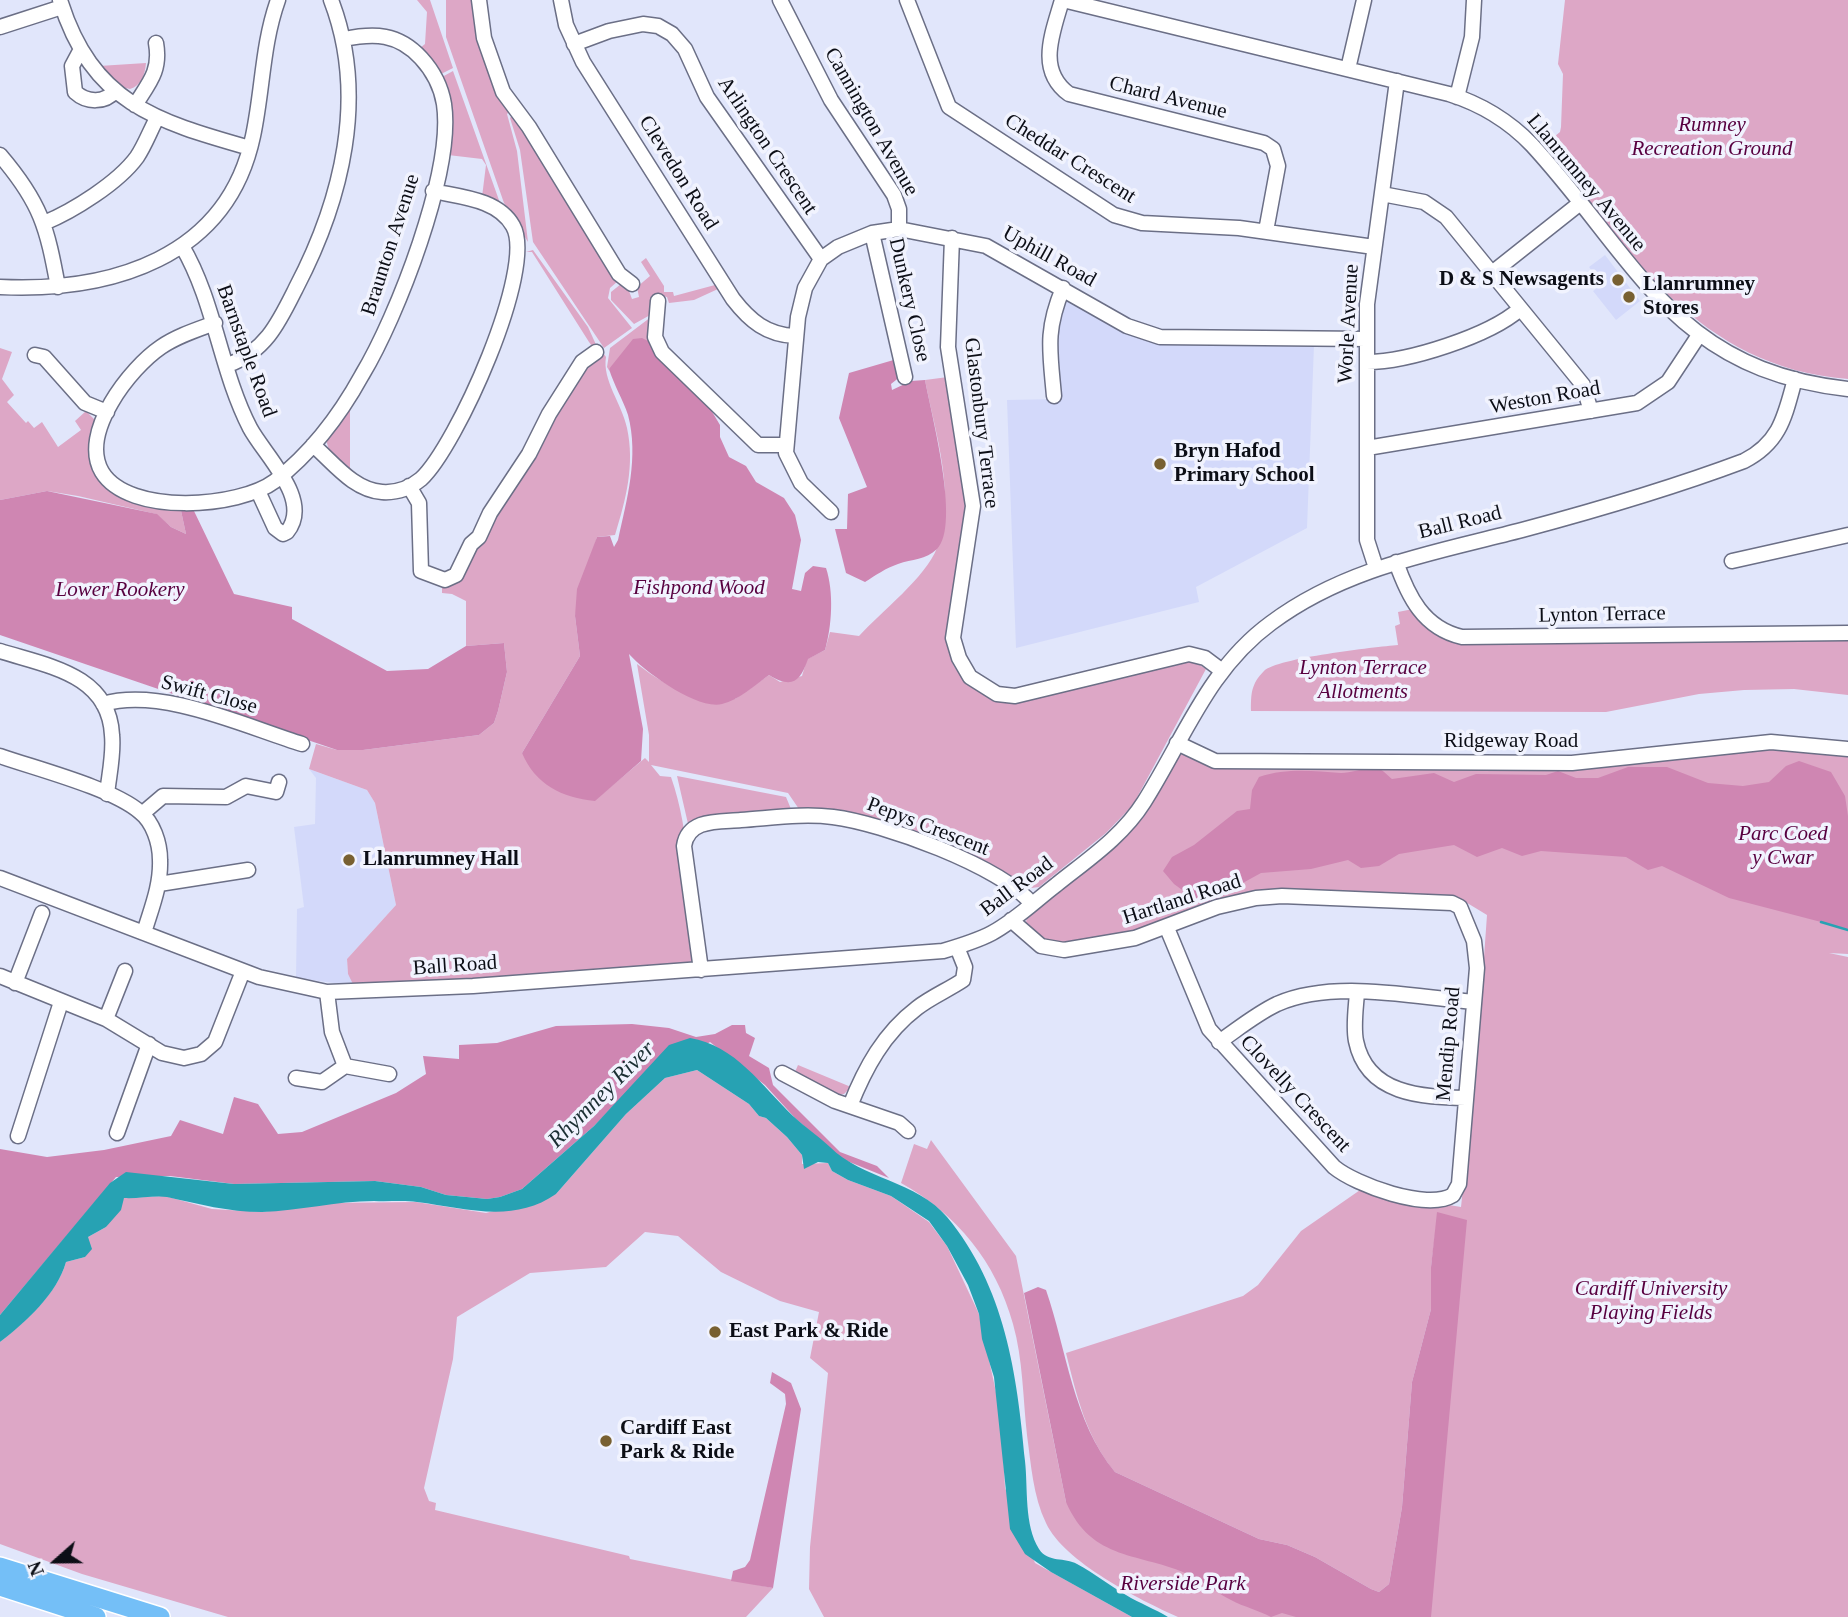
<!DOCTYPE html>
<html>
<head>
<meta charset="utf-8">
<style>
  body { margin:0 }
  #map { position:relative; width:1848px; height:1617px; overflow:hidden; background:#e1e6fb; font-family:Georgia,serif }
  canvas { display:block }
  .north { position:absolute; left:21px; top:1526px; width:70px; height:70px; -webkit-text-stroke:5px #f1f3fe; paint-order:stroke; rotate:249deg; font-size:19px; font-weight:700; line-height:28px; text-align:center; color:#0c0e16 }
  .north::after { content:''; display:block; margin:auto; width:24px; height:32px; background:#0c0e16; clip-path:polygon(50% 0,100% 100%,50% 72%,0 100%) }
</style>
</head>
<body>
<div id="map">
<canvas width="1848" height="1617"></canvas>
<div class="north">N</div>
</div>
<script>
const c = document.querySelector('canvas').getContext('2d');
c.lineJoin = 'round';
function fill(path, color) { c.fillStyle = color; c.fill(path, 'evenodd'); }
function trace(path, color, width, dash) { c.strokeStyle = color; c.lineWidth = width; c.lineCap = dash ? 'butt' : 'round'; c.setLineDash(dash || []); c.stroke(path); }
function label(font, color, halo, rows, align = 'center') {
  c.font = font + ' Georgia,serif'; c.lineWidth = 7; c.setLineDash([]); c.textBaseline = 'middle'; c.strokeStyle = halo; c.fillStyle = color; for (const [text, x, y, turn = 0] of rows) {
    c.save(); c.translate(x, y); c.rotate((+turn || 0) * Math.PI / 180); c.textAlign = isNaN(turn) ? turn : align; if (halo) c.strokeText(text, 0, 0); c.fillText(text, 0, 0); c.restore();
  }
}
fill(new Path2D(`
  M1605,255l35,46 -24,19 -23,-29 9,-7 -13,-17z
  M1067,300l63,35 31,10h153l-7,183 -111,59 3,15 -183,46 -9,-248 51,-1 -5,-83z
  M309,769l58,21 8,13 21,102 -49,54 1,15 9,12 -61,-8 1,-69 7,-2 -10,-80 21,-3 1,-46z`), '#d3d9fa');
fill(new Path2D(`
  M417,0h13l23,68 -12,6 -21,-26 5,-4 2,-32z
  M446,0h30l35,110 -4,4 10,37 11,91 -24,-39 -58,-166z
  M1565,0h283v379c-151,-12 -219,-127 -304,-234l16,-13 1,-5 2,-53 -5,-10z
  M146,63c-1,12 -5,23 -16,26l-9,-2 -22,-21z
  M453,71l47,132 -2,1 -16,-7 4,-32 -4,-6 -34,-4 -6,-78z
  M513,114l105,167 -8,7 -2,10 24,30 -28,20 -71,-106 -13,-92 -10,-32z
  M533,250l55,77 10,22 -3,1 -6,-8 -57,-90h-6z
  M646,258l18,28v6h9l1,4 41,-11 3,4 -24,11 -25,3 -2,-6 -14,-2 -1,19 -18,10 -23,-24v-8l10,-8 8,7 3,8 7,-2 -2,-10 13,-11 -9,-14z
  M651,317l3,27 -45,25 1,3 -3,-5 3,-19z
  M0,348l12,4 -10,27 12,16 -7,7 19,21 2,-2 6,7 8,-6 16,25 23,-17 -6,-9 11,-10 10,10 3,53 81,32 6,28 -15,-7 -15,-13 -78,-18 -31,-5 -47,9z
  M602,351l4,6c-4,23 16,47 21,71 8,37 -1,71 -12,107l-18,2 -22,79 5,40 -58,97 73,47 50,-42 4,4v-27l-12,-71c38,29 51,30 98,35l34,-24 11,7 22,-6 5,-17 18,-9 5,-18 29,4c22,-24 67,-59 78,-88 20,-52 -2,-115 -12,-168l23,-3c7,38 19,78 21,117 2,40 -31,137 -16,170 11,24 43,36 67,39l172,-43 14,9 -73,136 -27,28 -67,54 -15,2 -113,-56 -110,-21 -13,-19 -137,-28 9,11 11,1c20,57 19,121 23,181l-6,7 -325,22 -10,-3 -5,-10 -1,-15 49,-54 -21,-102 -8,-13 -58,-21 7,-25 21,6h26l116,-15 15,-12 4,-12 9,-39 -3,-29 -38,3v-45l-14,-7 -10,-1v-9l63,-80 48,-81 -2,-6 34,-52z
  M350,405v64l-21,-19 -3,-10z
  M1413,609l23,21 412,7v58l-54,-6 -50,1 -45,4 -93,18 -355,-1c0,-17 0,-27 13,-40 13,-13 111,-24 134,-26l-3,-19 5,-2 -2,-12z
  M1770,746l78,6v202l-19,-1 19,4v660h-419l9,-405 -7,55v42l-19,73 -10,125 -13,77 -10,8 -8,-3 -56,-32 -28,-12 -28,-6 -144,-67c-29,-35 -38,-75 -49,-119l177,-57 15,-11 43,-54 62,-43 19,6 79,13 16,-151 10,-141 -28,-17 -177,-6 -200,52 -39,-2 -18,-16 3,-12 64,-51 85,-108 5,-3 28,12 384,3z
  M677,776l109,21 5,12 -3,4 -99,15z
  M798,1065l53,22 -7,7 -7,1 -42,-23z
  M697,1070l52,34 10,12 7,2 21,19 15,18v9l26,-1 4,8 16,9 43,16 38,26 18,24 32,68 22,101 4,73 30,75 97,54h-308l-15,-28 1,-42 18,-174 -18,-15 9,-46 -39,-11 -59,-29 -43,-36 -33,-4 -39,35 -76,6 -73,44 -4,42 -29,129 5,13 7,2 -1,7 194,46 1,3 143,29 -27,29h-518l-146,-43 -82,-30v-202c25,-20 57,-48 66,-80l19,-5 3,-20 18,-10 18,-29 41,-2 47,13 51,3 63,-9 90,-1 70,11 70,-19 70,-80 39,-36z
  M931,1140l85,116 50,246 315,115h-203c-38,-17 -114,-55 -132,-94 -13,-27 -15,-59 -19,-88 -4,-36 -4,-76 -14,-111 -17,-62 -56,-110 -112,-141l13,-39 13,5z`), '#dda7c6');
fill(new Path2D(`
  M642,338l12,6 48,51 18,30v12l9,20 17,9 10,16 28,16 11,17 6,25 -9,49 9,2 4,-18 8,-7 13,2c8,24 6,58 -1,82l-17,9c-8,23 -16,30 -39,16 -14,10 -30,25 -47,29 -25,6 -77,-32 -93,-50l14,75 -2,32 -46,40c-33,-3 -60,-17 -73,-48l58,-97 -5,-40 2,-27 20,-52 13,-1 4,11 4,-7c9,-41 21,-83 10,-125 -5,-15 -14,-30 -19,-46l24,-30z
  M897,359l4,17 -10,8 1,6 19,-9 14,-1c6,33 36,145 12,169 -11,11 -25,10 -39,15 -12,4 -22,11 -33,18l-19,-9 -11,-44h12l1,-35 19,-7 -28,-69 10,-45z
  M47,491l110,23 14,13 15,7 -6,-28 14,5 40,83 58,13v12l95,52 41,-2 38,-23 38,-3 3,29 -9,39 -4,12 -15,12 -116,15h-26l-337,-115v-135z
  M1799,761l32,11 14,24 3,20v113l-119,-31 -67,-32 -14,4 -22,-13 -85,-6 -19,5 -20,-8 -25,9 -23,-12 -55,9 -20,12 -18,2 -13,-8 -37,9 -50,4 -53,29 -12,-2 -22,-16 -11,-13 9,-14 22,-12 43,-34 13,-2 2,-19 7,-13c28,-9 53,-6 82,-4 12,0 25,-7 38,-4 4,1 9,7 13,10l42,-6 20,9 22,-8 70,1 12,-4 18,7h22l30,-11h39l41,16 35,3 26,-4 17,-16z
  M632,1024l37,4 27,9 19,-3 17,-9h13l1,8 9,5 -6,18 20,12 4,17 67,67 37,14 12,12 -47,-19 -47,-41 -30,-33 -55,-43 -86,53 -30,31 -72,63 -22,8 -13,2 -41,-4 -25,-8 -46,-6 -141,3 -64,-8 -54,1 -116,138v-166l47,8 57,-7 67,-14 9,-16 43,14 11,-37 24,7 20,30 24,-2 94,-39 30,-19 -3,-18 36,3v-14l38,-2 59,-17z
  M1437,1212l30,8 -36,397h-135l-14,-4 -11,4c-13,-7 -27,-10 -40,-17 -14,-7 -27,-18 -41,-25 -50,-23 -98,-13 -124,-73l-42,-209 14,-6 8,3c21,61 27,131 69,182l144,67 28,6 28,12 56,32 8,3 10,-8 13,-77 10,-125 19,-73v-42z
  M772,1372l19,11 10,26 -28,179 -42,-7 2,-10 12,-4 5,-7 36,-156 -1,-10 -15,-11z`), '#cf86b2');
fill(new Path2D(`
  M690,1038c45,7 72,48 103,78 12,11 25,20 37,31 32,32 87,34 117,70 58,70 70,156 78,244 3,27 -1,64 14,88 9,14 26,8 38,15 17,9 32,21 49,31 13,8 29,14 42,22h-36l-81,-45 -26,-18 -15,-25 -16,-152 -12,-38 -3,-25 -11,-29 -21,-39 -18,-25 -38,-25 -43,-16 -16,-9 -4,-8 -10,-1 -14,7 -2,-14 -15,-18 -21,-19 -7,-2 -10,-12 -52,-34 -32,8 -39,36 -70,80c-43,30 -91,14 -139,8 -14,-2 -29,0 -43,-1 -38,0 -75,10 -112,11 -34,0 -63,-8 -95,-15 -12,-2 -30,2 -43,1l-3,12 -15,17 -18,10 4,12 -7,8 -19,5c-9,32 -40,60 -66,80v-27l110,-132 16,-11 108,12 141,-3 46,6 25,8 41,4 13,-2 22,-8 72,-63 75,-81z`), '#27a2b3');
trace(new Path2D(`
  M1821,922l27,8`), '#27a2b3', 2.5);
const minor = new Path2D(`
  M60,0c32,103 95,121 190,148
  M479,0l5,38 19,54 26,35 90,147 13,10
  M561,0l5,25 17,37 150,237c17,22 34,36 62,37
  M780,0l51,100 63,95 5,14v20
  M907,0l42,107 165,108 28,8 97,5 135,19
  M1062,0c-9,32 -26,70 7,94l195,49 9,6 5,17 -12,65
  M1063,0l386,94c32,10 59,26 83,51 104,113 141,225 316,244
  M0,27l62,-20
  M574,44l35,-13 34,-7 15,2 14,8 13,15 22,48 114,162
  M80,51l-8,15 3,26c12,11 30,11 40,-1
  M1348,69l16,-69
  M1457,97l15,-60 2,-37
  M135,105c14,-22 26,-34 21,-62
  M0,155c41,48 47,72 58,132
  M1382,194l42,8 22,15 137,168 8,26
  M44,223c29,-12 74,-40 93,-66 8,-12 13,-26 20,-39
  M872,233l33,144
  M952,238l-4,109 25,159 -20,132 6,20 11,19 27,17 18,2 174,-42 16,4 16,12
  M182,246c33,56 38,124 68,182 15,28 63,72 37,104l-4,2 -8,-6 -17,-37
  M1492,273l87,-69
  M0,287c110,5 227,-28 253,-151 10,-47 9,-91 25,-136
  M658,301l-3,36 7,15 96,93h27
  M215,323c-19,7 -38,13 -54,24 -31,21 -82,86 -59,125 27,44 137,36 173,9 36,-28 65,-66 87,-106 35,-58 92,-204 82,-271 -3,-18 -11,-33 -23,-46 -23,-25 -47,-25 -77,-19
  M35,355l9,2 41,46 22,9
  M1367,362c41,0 122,-26 153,-53
  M228,365c38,-14 51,-43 68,-77 46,-88 72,-192 35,-288
  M1054,396c-4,-45 -9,-65 9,-108
  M313,445c20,17 40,45 69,47 14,1 28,-4 39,-13 35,-32 116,-211 92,-253 -15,-27 -53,-29 -80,-35
  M1367,448l270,-45 31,-21 31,-47
  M409,486l10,17 2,68 24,9 11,-5 15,-31 8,-7 11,-24 39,-59 20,-40 33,-52 14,-10
  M831,512l-30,-29 -15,-30 12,-136 7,-29 16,-29 17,-12 34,-14 27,-4 87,17 141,80 33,11 207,2
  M1732,561l116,-26
  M1396,562c12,34 27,66 66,75l386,-4
  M1376,568l-9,-28v-236l30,-223
  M0,651c47,15 109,23 112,84 2,19 -3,40 -5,59
  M103,704c59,-17 141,22 199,40
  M1177,743l38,18 357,2 199,-21 77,7
  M0,756c37,13 112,32 140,56 13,10 20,31 20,48 1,26 -9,49 -16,73
  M143,813l20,-17 63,1 20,-11 30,6 3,-10
  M0,878l259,99 68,15 146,-6 470,-35c17,-5 34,-10 49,-18 24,-13 43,-32 64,-48 31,-25 66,-48 88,-83 40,-63 64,-133 127,-179 75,-56 163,-70 251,-93 75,-20 150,-42 222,-69 37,-19 41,-46 51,-82
  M159,884l89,-14
  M1011,920l30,26 23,4 71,-12 82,-31 39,-9 26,-2 170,7 8,4 14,34 3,27 -18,216 -6,11c-26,16 -97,-10 -119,-28l-125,-138 -42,-101
  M701,970l-17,-124c4,-28 36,-24 57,-26 30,-2 62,-7 92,-3 49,6 168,49 199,87
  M0,976l106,43 56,34 22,5 17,-4 14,-12 28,-71
  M15,983l27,-70
  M327,992l5,40 13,34 44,8
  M1357,992c-1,16 -4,34 -1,49 11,54 66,56 110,57
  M106,1019l19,-48
  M1219,1042c19,-13 37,-28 58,-38 57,-25 135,-7 197,-2
  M782,1073l53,28 64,22 9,8
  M296,1078l26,4 23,-16
  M850,1106c15,-38 34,-73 67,-98 14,-11 31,-18 46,-28l2,-13 -8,-20
  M117,1133l32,-89
  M18,1136l43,-134`);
const highway = new Path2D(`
  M0,1567l160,50
  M0,1586l96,31`);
trace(minor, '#6b6f86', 17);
trace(highway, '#fff', 22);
trace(minor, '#fff', 14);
trace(highway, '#74bff7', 19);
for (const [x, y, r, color] of [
  [1618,280,7,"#786031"],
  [1629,297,7,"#786031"],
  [1160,464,7,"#786031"],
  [349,860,7,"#786031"],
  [715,1332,7,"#786031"],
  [606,1441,7,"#786031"]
]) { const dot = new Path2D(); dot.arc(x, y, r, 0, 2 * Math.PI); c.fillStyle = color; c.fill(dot); trace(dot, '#f1f3fe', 2.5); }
label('21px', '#0c0e16', '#f1f3fe', [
  ["Chard Avenue",1168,98,14],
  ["Cannington Avenue",871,122,60],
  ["Arlington Crescent",767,146,56],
  ["Cheddar Crescent",1070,159,32],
  ["Clevedon Road",678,173,58],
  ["Llanrumney Avenue",1586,183,50],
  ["Braunton Avenue",391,245,-72],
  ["Uphill Road",1049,257,29],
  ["Dunkery Close",909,300,77],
  ["Worle Avenue",1349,324,-87],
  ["Barnstaple Road",246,351,70],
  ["Weston Road",1545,398,-10],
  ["Glastonbury Terrace",981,423,83],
  ["Ball Road",1460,523,-14],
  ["Lynton Terrace",1602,615,-1],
  ["Swift Close",209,695,15],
  ["Ridgeway Road",1511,741],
  ["Pepys Crescent",928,827,21],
  ["Ball Road",1017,887,-37],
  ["Hartland Road",1182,900,-18],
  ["Ball Road",455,966,-4],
  ["Mendip Road",1449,1044,-85],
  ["Clovelly Crescent",1295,1094,47]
]);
label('italic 21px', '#580040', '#f1f3fe', [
  ["Rumney",1712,125],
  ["Recreation Ground",1712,149],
  ["Fishpond Wood",699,588],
  ["Lower Rookery",120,590],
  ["Lynton Terrace",1363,668],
  ["Allotments",1363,692],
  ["Parc Coed",1783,834],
  ["y Cwar",1783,858],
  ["Cardiff University",1651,1289],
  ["Playing Fields",1651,1313],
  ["Riverside Park",1183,1584]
]);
label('bold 21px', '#0c0e16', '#f1f3fe', [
  ["D & S Newsagents",1604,280,"right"],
  ["Llanrumney",1643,285],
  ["Stores",1643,309],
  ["Bryn Hafod",1174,452],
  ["Primary School",1174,476],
  ["Llanrumney Hall",363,860],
  ["East Park & Ride",729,1332],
  ["Cardiff East",620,1429],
  ["Park & Ride",620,1453]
], 'left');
label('italic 23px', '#1b2f33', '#f1f3fe', [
  ["Rhymney River",602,1095,-45]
]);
</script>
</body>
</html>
